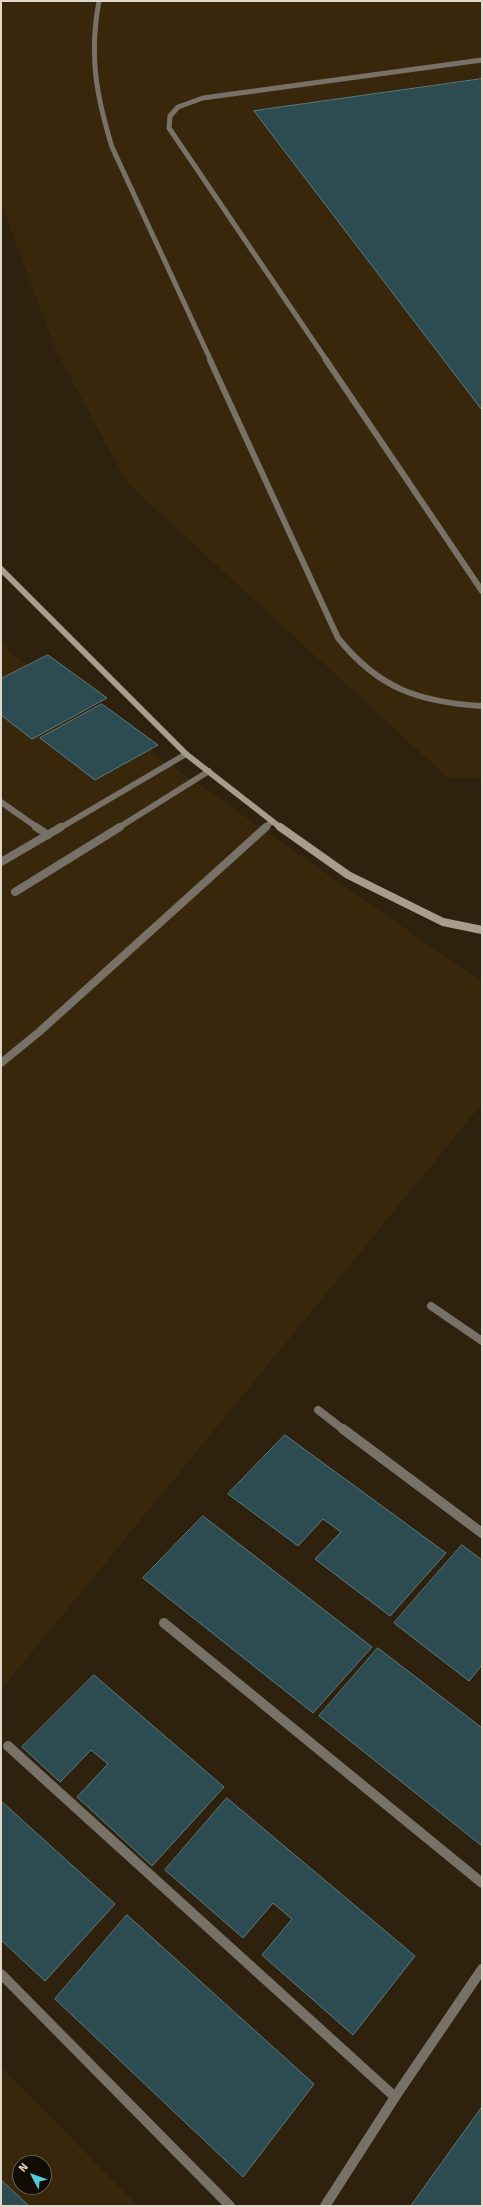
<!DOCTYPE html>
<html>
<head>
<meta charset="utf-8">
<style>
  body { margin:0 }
  #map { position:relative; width:483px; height:2207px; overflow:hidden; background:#2e210d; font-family:Signika,sans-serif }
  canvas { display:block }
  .frame { position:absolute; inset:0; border:2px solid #e0d7cb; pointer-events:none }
  .north { position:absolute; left:12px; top:2155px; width:40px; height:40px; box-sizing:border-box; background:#120c05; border:1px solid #645d54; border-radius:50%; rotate:311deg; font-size:11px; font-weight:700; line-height:16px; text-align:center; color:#e0d7cb }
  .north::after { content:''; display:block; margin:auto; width:14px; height:18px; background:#54cadd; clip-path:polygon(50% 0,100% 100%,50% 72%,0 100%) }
</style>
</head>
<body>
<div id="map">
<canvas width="483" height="2207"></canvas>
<div class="frame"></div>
<div class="north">N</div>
</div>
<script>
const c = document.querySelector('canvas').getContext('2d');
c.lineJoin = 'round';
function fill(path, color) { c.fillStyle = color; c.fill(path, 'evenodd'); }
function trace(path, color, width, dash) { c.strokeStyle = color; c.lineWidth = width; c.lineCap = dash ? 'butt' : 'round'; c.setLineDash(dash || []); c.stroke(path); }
fill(new Path2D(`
  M1,1h481v778l-35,-2 -320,-294 -71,-132 -55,-148z
  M1,638l11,16 470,328v122l-481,586z
  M1,2067l137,139h-137zM20,2163h24v24h-24z`), '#38270a');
const building = new Path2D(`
  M482,79v331l-228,-299z
  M48,655l59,43 -75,41 -31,-24v-36z
  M102,704l56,41 -63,35 -55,-42z
  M285,1435l161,118 -56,63 -75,-57 26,-27 -18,-13 -25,27 -70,-52z
  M203,1516l169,131 -59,66 -170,-135z
  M462,1545l20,15v105l-13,16 -75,-58z
  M378,1648l104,80v118l-163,-130z
  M94,1675l130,112 -72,79 -75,-69 31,-33 -17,-14 -31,32 -38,-35z
  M227,1798l188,158 -62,79 -91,-80 30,-36 -19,-16 -30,35 -78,-68z
  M1,1801l114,103 -70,77 -44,-41z
  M127,1915l187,169 -71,93 -188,-178z
  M482,2107v99h-71z
  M1,2180l28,26h-28z`);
fill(building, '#2c4c52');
trace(building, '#5a7c82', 1);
trace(new Path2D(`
  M99,1c-10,54 -3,94 13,146l99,214
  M327,361l-158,-233 1,-12 8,-9 25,-9 279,-38`), '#787167', 5);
trace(new Path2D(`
  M210,360l128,278c41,51 81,64 144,68
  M326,360l156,231
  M118,828l91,-57
  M265,828l7,-7`), '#787167', 6);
trace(new Path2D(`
  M15,892l105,-65
  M1,1063l38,-31 227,-205`), '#787167', 8);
trace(new Path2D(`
  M1,802l37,26
  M60,828l126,-74`), '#787167', 6);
trace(new Path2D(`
  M36,827l12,8
  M1,862l60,-35
  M431,1306l51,35
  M318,1410l26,20`), '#787167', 8);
trace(new Path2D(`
  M343,1429l139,104
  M164,1623l318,260
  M8,1746l387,351
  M1,1974l229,232
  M325,2206l70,-109 87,-128`), '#787167', 10);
trace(new Path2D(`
  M1,569l185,185 95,74`), '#a89d8d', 6);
trace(new Path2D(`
  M280,827l68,48 95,47 39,8`), '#a89d8d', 8);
</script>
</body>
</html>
